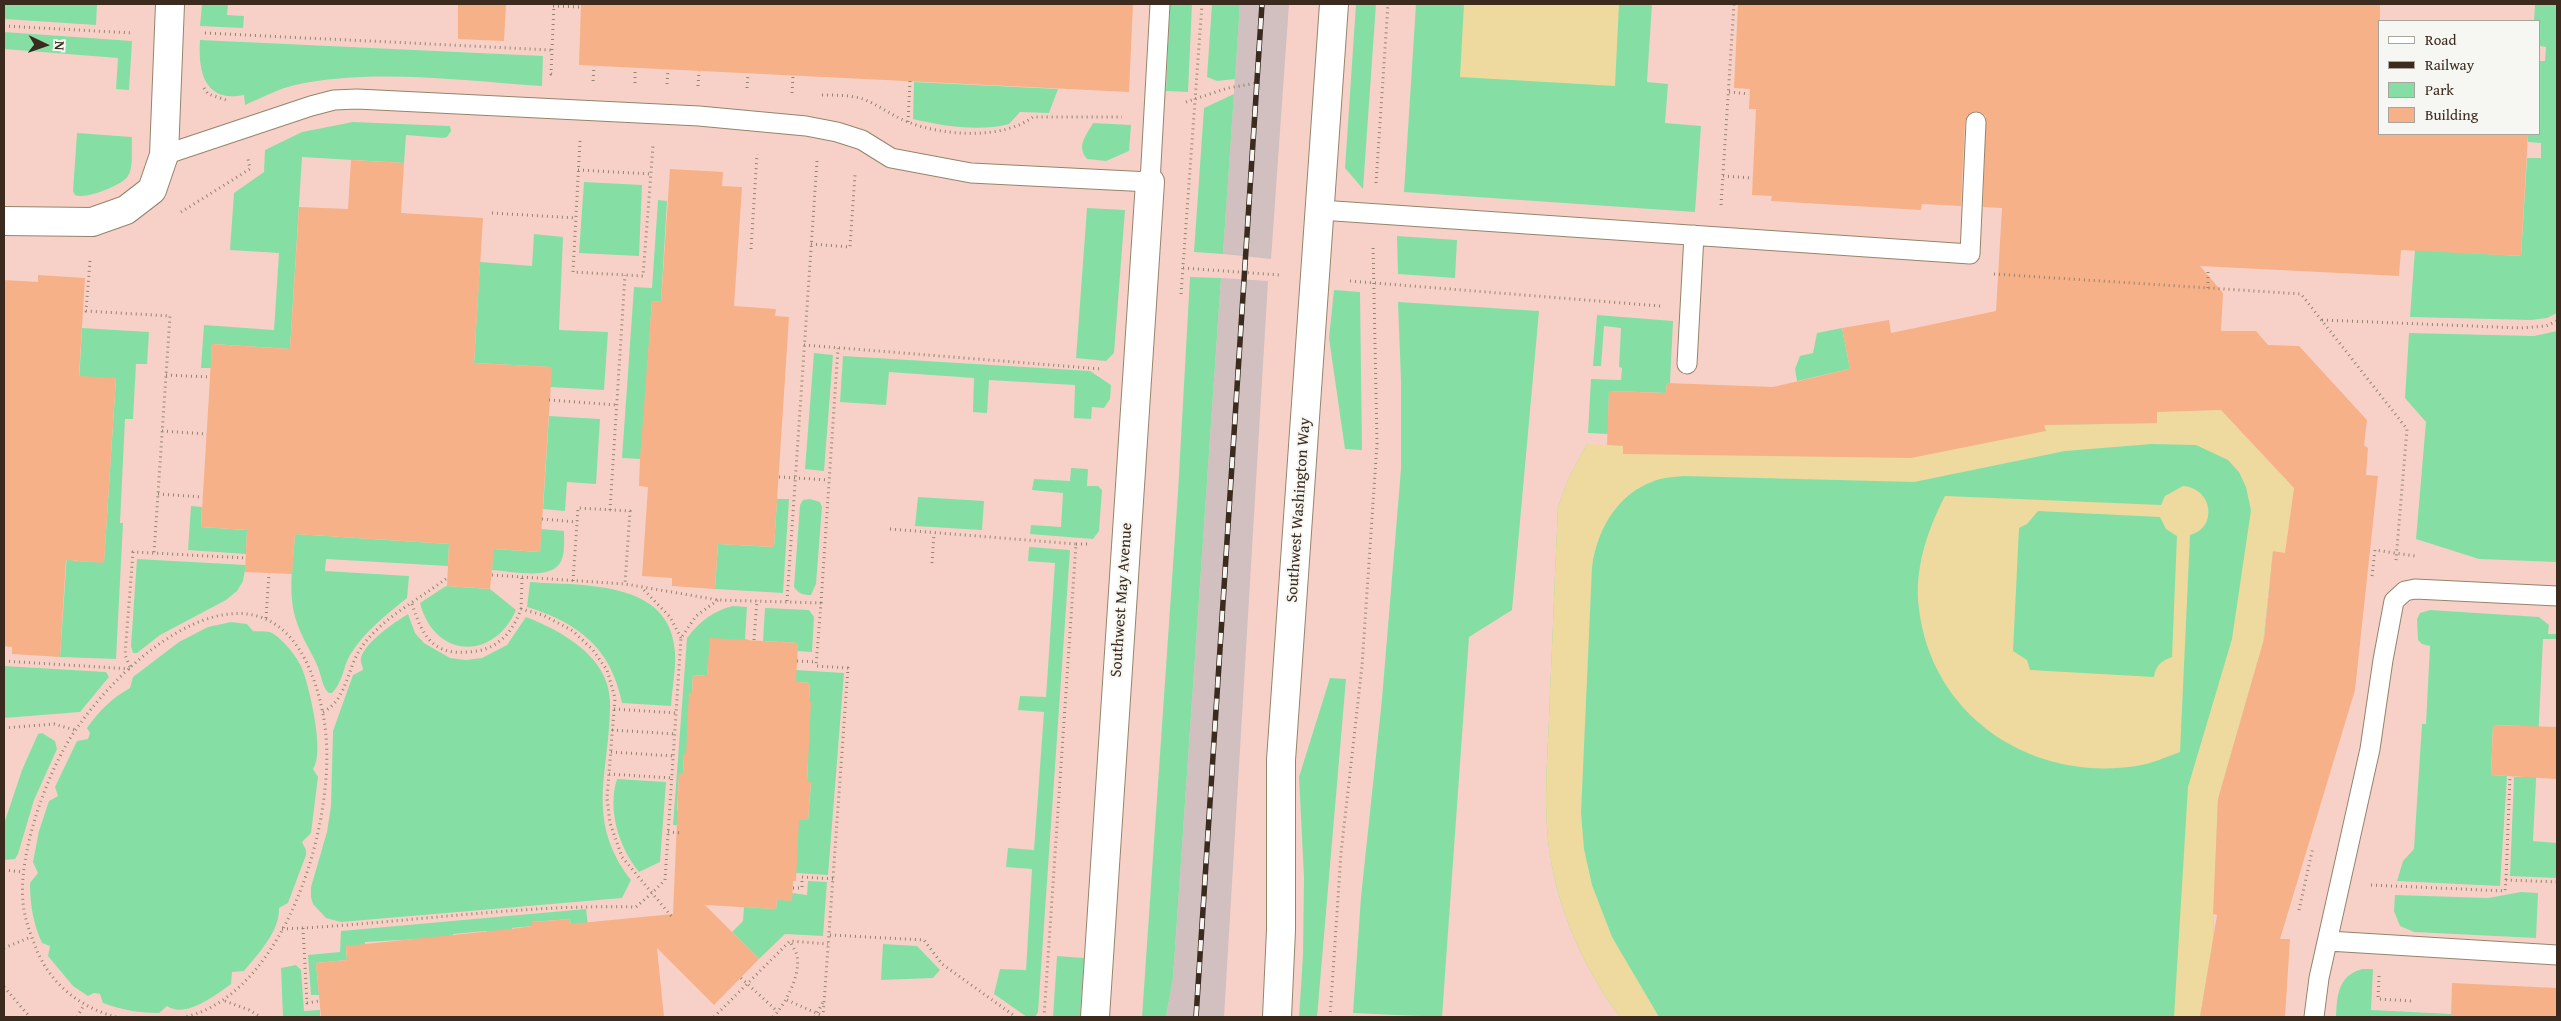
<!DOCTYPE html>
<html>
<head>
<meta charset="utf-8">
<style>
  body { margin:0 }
  #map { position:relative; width:2561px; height:1021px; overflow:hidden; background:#edddbb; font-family:"Gentium Book Plus",serif }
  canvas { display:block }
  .frame { position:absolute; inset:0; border:5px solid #3b2a1e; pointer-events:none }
  .legend { position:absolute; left:2378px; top:20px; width:162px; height:115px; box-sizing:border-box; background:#f6f6f2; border:1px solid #aba49d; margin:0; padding:6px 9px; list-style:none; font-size:15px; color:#3b2a1e }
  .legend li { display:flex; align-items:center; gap:10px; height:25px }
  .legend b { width:25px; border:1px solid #aba49d }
  .north { position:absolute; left:20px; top:20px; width:50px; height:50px; -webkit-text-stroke:4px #f6f6f2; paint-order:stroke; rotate:93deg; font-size:14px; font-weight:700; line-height:20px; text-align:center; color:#3b2a1e }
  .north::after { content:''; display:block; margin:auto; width:18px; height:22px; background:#3b2a1e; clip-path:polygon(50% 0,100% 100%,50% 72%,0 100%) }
</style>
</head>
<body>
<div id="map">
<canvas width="2561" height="1021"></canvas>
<div class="frame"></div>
<ul class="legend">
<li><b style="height:6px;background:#fff"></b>Road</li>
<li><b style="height:6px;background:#3b2a1e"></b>Railway</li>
<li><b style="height:14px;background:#85dfa5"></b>Park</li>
<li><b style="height:14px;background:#f7b188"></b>Building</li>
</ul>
<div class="north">N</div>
</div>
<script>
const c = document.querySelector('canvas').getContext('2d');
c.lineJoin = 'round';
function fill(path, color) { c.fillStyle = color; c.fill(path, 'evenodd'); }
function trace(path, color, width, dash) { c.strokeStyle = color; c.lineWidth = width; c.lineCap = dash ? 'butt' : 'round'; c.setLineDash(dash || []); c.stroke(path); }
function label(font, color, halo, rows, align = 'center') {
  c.font = font + ' "Gentium Book Plus",serif'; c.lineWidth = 4; c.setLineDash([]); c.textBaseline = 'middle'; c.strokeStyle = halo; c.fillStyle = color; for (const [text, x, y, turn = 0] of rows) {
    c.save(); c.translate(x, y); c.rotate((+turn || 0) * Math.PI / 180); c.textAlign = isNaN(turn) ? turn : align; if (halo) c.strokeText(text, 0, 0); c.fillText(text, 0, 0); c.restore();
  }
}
fill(new Path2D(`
  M4,4h2553v1013h-2553zM2380,21h160v113h-160z`), '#f7d1c8');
fill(new Path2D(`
  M1240,4h49l-18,255 -48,-5z
  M1221,278l47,3 -44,736h-58l7,-39z`), '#d2bfc0');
fill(new Path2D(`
  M4,4h93l-1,21 -92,-6z
  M202,4h26l-1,11 17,1 -1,12 -43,-2z
  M1170,4h22l-4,88 -22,-1z
  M1212,4h28l-5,75 -18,2 -10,-4z
  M1356,4h20l-13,185 -18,-21z
  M1416,4h236l-5,78 21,2 -3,39 36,3 -6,86 -291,-20z
  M2535,4h22v309l-10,5 -16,2 -121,-3 5,-67 106,6 6,-98h14v-15l-13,-1v-8h12v-73h5l1,-14 -6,-1v-25h-6z
  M4,32l128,9 -3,49 -13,-1 2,-31 -114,-9z
  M200,40l343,16 -1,30c-79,-5 -169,-18 -247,-1 -17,4 -34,13 -50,20l-1,-10c-40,8 -46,-24 -44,-55z
  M914,82l144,7 -9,24 -29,-1 -11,12c-29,8 -67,2 -96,-5z
  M1234,94l-11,160 -29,-2 10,-144z
  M353,122l97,4 1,5 -4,6 -4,1 -37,-3 -2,28 -102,-6 -12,192 -78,-5 -1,24h-10l3,-43 70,5 5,-77 -49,-3 4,-57 30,-21 1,-22 37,-18z
  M1093,123l38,2 -2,26 -23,10 -19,-2c-11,-13 -1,-23 6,-36z
  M77,133l55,4c-1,11 2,30 -4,39 -5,9 -43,24 -53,19l-2,-4z
  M584,182l58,3 -3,71 -60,-3z
  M658,200l9,1 -6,101 -9,-1 -11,158 -19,-1 12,-171 18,1z
  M1087,208l38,2 -11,143 -8,8 -30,-3z
  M534,234l29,3 -4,93 49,2 -4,58 -54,-3 1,-20 -77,-4 6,-101 52,4z
  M1397,236l60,4 -2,38 -57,-4z
  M1190,277l31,1 -48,700 -7,39h-24l36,-525z
  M1334,290l26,2 2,158 -17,-1 -16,-111z
  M1398,302l141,9 -27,299 -43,27 -27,380 -89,-4 8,-116 21,-198 19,-230v-88z
  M1597,315l76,6 -3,62h-3l-1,10 -57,-2 -1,43 -20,-1 3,-54 30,1 1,-12 -3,-1 2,-39 -17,-2 -3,40h-8z
  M82,328l67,4 -2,32h-11l-3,55h-8l-5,104h3l-7,136 -56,-2 7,-103 7,7 30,1 12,-184 -37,3z
  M1842,328l8,41 -53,12 -2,-12 5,-13 13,-3 4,-20z
  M2557,331v231l-78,-3 -63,-20 10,-117 -21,-24 4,-65 125,3z
  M814,353l19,2 -9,116 -19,-2z
  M843,356l247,15 21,14 -1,14 -6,9 -12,-1 -1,12 -17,-1 1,-33 -86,-5 -2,33 -14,-1 1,-34 -85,-6 -3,33 -46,-3z
  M2221,410l52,142 -12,110 -4,1 -39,136 -5,143 -13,75h-580c-38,-51 -65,-113 -72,-177 -5,-48 1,-99 2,-148 3,-62 5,-124 8,-185l11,-30 18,-33 36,9 421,-28 113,-2z
  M549,416l51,3 -4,65 -29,-2 -2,29 -22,-2z
  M1071,468l17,1 -1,17h11l4,4 -3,41 -6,8 -63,-5 1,-9 30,2 2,-34 -31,-3 2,-11 36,2z
  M918,497l66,4 -2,29 -67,-4z
  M777,499h12l-6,94 -68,-4 3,-45 56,3z
  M810,499l10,3 2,5 -6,77 -5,11c-8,0 -12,-1 -17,-8l6,-82 3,-5z
  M191,506l11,1 -1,20 46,3 -1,24 -58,-4z
  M541,529l23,2c0,8 1,20 -2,28 -8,23 -51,12 -70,11l1,-21 47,3z
  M295,534l154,10 -1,22 -122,-7 -1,12 84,5 -2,22c-21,17 -42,33 -57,57 -7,12 -7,27 -18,38h-3c-7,-5 -8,-20 -12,-28 -6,-14 -15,-27 -20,-42 -10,-29 -4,-58 -2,-89z
  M1029,547l41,3 -32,462 -3,5h-8l-33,-23 6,-25 26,1 6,-101 -26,-2 2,-19 26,2 10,-138 -26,-2 2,-14 26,1 9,-134 -27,-2z
  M137,559l109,6 -3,16 -6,10 -11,9 -66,35 -23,18h-4l-2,-7z
  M530,582c52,4 141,-3 145,70 1,18 -3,36 -4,54l-49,-3c-11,-55 -43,-80 -95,-96z
  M446,586l44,3 26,21c-23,52 -82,48 -96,-7z
  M733,606l14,1 -2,32 4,1 -1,7 -40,18 -1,11 -14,-1 -1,18 10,62 -18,-1 -1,19h-4l-2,38 21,2 -15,13 -10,-1 14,-187c13,-17 26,-27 46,-32z
  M765,608l44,2 5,7 -2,35 -15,-1 1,-8 -35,-2z
  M2430,610l109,7 10,8 -1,9h9v5h-14l-10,202 24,2v35l-47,-2 4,-99h9l1,-51 -31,-1 -2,50 16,1 -7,110 -103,-5 6,-20 11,-12 8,-125h4l4,-78 -8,-2 -4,-4 -1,-21 3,-6z
  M408,614l7,19 9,10 26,15 16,2 16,-2 25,-13 19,-28c36,14 83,40 84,84 1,69 -27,117 21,179l-9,18 -281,24 -15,-4 -13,-14 -2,-7v-10l16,-55 4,-26 2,-75 20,-56 10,-5c0,-4 -3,-8 -2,-12 4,-16 34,-36 47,-44z
  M231,622l16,2 6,7c13,1 17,-2 28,9 9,8 18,20 22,31 7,19 22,83 10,98l5,8 -7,56 -9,9 4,8v5l-18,48 -9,5c1,23 -21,46 -35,63l-12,1 -1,12c-15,11 -46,35 -64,22l-8,7c-19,0 -37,-3 -56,-10l-3,-9 -6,-1 -6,3 -15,-10 -25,-30 2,-10 -8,-3c-9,-20 -12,-39 -12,-60l8,-10 -5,-11 6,-31 10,-30 9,-5 -3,-9 22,-46 11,-2 2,-6 -3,-5c12,-17 25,-30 43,-40l3,-11 46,-35 29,-15z
  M4,666l102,6 3,5 -29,35 -76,6z
  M796,670l48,3 -16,202 -32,-2 -10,-54 22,1 3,-38h-4l1,-22 -18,-2 21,-56h-2l1,-19 -14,-1z
  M1330,678l16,1 -29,338h-18l4,-62 1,-77 -5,-101z
  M42,733l13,8 2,8 -23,51 -16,54 -3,5 -11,1v-36l18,-54 16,-36z
  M617,779l49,3 -6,80 -21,10c-20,-24 -32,-63 -22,-93z
  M808,881l19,1 -4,54 -38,-2 -26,25 -27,-27 11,-11 1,-14 32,2 1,-9 15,-7 15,2z
  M2521,892l17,1 -2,45 -122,-6 -14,-6 -6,-15 1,-16 93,3z
  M586,909l2,17 -16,15 -2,-22 -38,3v4l-20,2 1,19 -27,-16 -33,3v3l-88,5v3l-19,2 1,13 -31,3 3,32h-8l-3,-40 32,-3 1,-21z
  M883,944l34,2 23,24 -7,8 -52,2z
  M1057,956l27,2 -4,59h-27z
  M296,965l5,5 3,41 16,-1v7h-37l-2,-49z
  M2362,969h11l-2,41 80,4v3h-115c1,-22 2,-41 26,-48z`), '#85dfa5');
fill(new Path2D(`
  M1464,4h155l-4,82 -155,-9z
  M2221,410l73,78 -9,65 -12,-1 -12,110 -4,1 -39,136 -5,143 -13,75h-26l14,-230 44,-148 19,-129 -5,-23 -7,-15 -11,-12 -32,-15 -44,-1 -87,7 -151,31 -230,-6c-9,1 -21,1 -30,5 -37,13 -57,49 -62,86l-11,246 3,36 8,36 20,52 47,80h-39c-38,-51 -65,-113 -72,-177 -5,-48 1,-99 2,-148 3,-62 5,-124 8,-185l11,-30 18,-33 36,2v7l421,-28 113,-2v-11z
  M2183,486c30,2 35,42 7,49l-10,217c-14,5 -29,12 -44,14 -104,16 -204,-49 -217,-157 -5,-40 8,-78 26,-113l216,9 4,-9zM2038,511l122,6 6,12 11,7 -5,121c-11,4 -16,8 -18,20l-124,-7 -3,-10 -14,-9 6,-123 8,-4z`), '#eeda9e');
fill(new Path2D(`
  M458,4h48l-2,37 -46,-2z
  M581,4h552l-4,88 -550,-27z
  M1738,4h642v130h148l-7,122 -120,-6 -2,26 -199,-10 23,27 -2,38h35l12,14 31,1 68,74 -3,25 4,3 -2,27 12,1 -23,214 -75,249h10l-5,78h-85l17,-102 -4,-1 5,-115 46,-160 9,-88 12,2 9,-65 -73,-78 -64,2v11l-113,2 2,6 -135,27 -288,-4v-8l-16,-1 2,-54 57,2 1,-10 106,4 77,-18 -8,-41 47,-8 2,13 105,-22 6,-103 -19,-1 3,-91 -10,-5 -9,5 -2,5 -4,85 -39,-2 -1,6 -150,-9 1,-5 -20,-1 4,-86h-7l1,-20 -16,-1z
  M351,160l53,3 -3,50 82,5 -9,145 78,4 -12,185 -46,-3 -4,40 -43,-3 2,-42 -154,-10 -3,40 -47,-2 2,-42 -46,-3 11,-183 78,5 9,-142 49,2z
  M670,169l53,3 -1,14 20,1 -8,119 42,3 -1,7 14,1 -15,230 -56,-3 -3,45 -43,-3v-8l-30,-2 6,-89 -9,-1 1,-27 12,-158 9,1z
  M38,275l47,3 -6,98 37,2 -12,185 -38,-3 -6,97 -48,-3v-7l-8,-1v-366l34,2z
  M710,638l88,5 -2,39 14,1 -1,19h2l-4,80h4l-3,38h-9l-3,61h-3l-1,20 -15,-1 -1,9 -71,-4 54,54 -45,46 -57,-57 7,69h-343l-5,-54 31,-3 -1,-14 165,-17 21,-3v-4l38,-3v5l103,-10 6,-141h4l1,-19h2l3,-61h3l1,-18 14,1z
  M2493,725l64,2v52l-66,-4z
  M2452,983l105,5v29h-106z`), '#f7b188');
const lane = new Path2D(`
  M164,155l147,-49 23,-6 23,-1 342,17 107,10 31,6 25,8 29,18 80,15 179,9 10,-178
  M1320,210l650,44 6,-132
  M1687,364l7,-129
  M2328,941l229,14
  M2314,1017l5,-39 51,-229 13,-89 11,-59 11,-10 10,-2 142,7`);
const street = new Path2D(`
  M4,221l88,1 34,-12 26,-20 12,-35 6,-151
  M1095,1017l55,-835`);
const secondary = new Path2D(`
  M1277,1017l4,-87v-170l53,-756`);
trace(lane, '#94846c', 21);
trace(street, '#94846c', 30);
trace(secondary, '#94846c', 30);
trace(new Path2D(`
  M554,4l-3,70 3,1
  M553,6l28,1
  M4,26l129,7
  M205,33l347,17
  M593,81l1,-15
  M635,83v-15
  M667,84l1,-14
  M698,86l1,-15
  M204,88l4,6 18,6
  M747,88l1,-14
  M1729,92l20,2
  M792,93l1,-17
  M822,95c14,0 28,0 41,4 16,6 29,17 45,23 35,14 94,18 125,-5h89
  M1186,102l42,-14 29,-5
  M908,122l2,-41
  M580,141l-7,131 70,4 10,-130
  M578,170l73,4
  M1723,176l30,2
  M1376,183l12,-179
  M1721,205l13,-201
  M181,212l69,-43 -2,-10
  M492,213l84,5
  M811,244l39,3 5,-73
  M751,249l6,-95
  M90,261l-4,50 84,5 -16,237
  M1183,268l96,7
  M1994,274l307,20 106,135 -11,131
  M1350,281l310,25
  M2208,288v-17
  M1181,294l21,-290
  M2322,320l199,8 25,-2 11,-5
  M804,345l297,24
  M166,375l44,2
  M549,400l68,5
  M162,431l45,3
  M779,477l50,3
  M158,494l45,3
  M610,510l15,-235
  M542,519l35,3
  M890,529l186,15 -32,473
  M1076,544h14
  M932,563l2,-30
  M492,575l133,9 93,16 103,3 -5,63 32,2 -25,349
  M2372,576l3,-26 40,6
  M573,581l5,-73 52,3 -5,73
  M644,590l26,27 11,21
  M787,601l30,-440
  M821,603l17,-255
  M412,604c5,15 11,34 26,43 9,5 19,6 30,5 28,-1 44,-18 53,-43l22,6 30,16 20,19 14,20 8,28 -8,100 3,25 12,34 30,36 13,-13 16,-242 15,-22 22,-16
  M521,609l1,-31
  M266,618l3,-45
  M754,640l3,-40
  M4,661l127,8 -6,-14 8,-103 113,6
  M797,661l19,1
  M614,709l62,4
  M323,712c24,-12 24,-44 38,-64 18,-28 60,-50 86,-70
  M4,728l50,-4 21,6
  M612,730l63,4
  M611,752l62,4
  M609,774l63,4
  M668,832l15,1
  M4,870l19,2
  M2506,880l4,-104
  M2371,885l134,6 1,-11 51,2
  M793,888h9v-11l32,2
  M2299,910l14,-63
  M303,928l4,75 12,-2
  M282,929c118,-5 236,-25 354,-22l16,-14 20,24
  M830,935l94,5 18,24 74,53
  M4,948l27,-11
  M2379,976l-1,23 34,2
  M741,978l37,34
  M4,987l26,30
  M787,1000l36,16
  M225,1001l24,9 12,7
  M77,1017l7,-12
  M116,1017c-38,-10 -69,-36 -82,-74 -5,-13 -10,-27 -11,-41 -5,-49 25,-134 54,-174 67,-96 210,-194 246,-14 19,93 -34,279 -138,303
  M714,1017l76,-76 38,3
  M773,1017c12,-12 28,-42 24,-61 -1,-5 -5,-10 -7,-15
  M815,1017l8,-15
  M1330,1017l11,-164 21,-187 15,-222 -4,-200`), '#94846c', 3, [1, 4]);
trace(lane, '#fff', 19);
trace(street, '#fff', 28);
trace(secondary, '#fff', 28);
const rail = new Path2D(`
  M1196,1017l66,-1013`);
trace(rail, '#3b2a1e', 5.5);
trace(rail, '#f6f6f2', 4, [11]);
label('16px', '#3b2a1e', '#f6f6f2', [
  ["Southwest Washington Way",1299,510,-86],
  ["Southwest May Avenue",1122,600,-86]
]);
</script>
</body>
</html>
